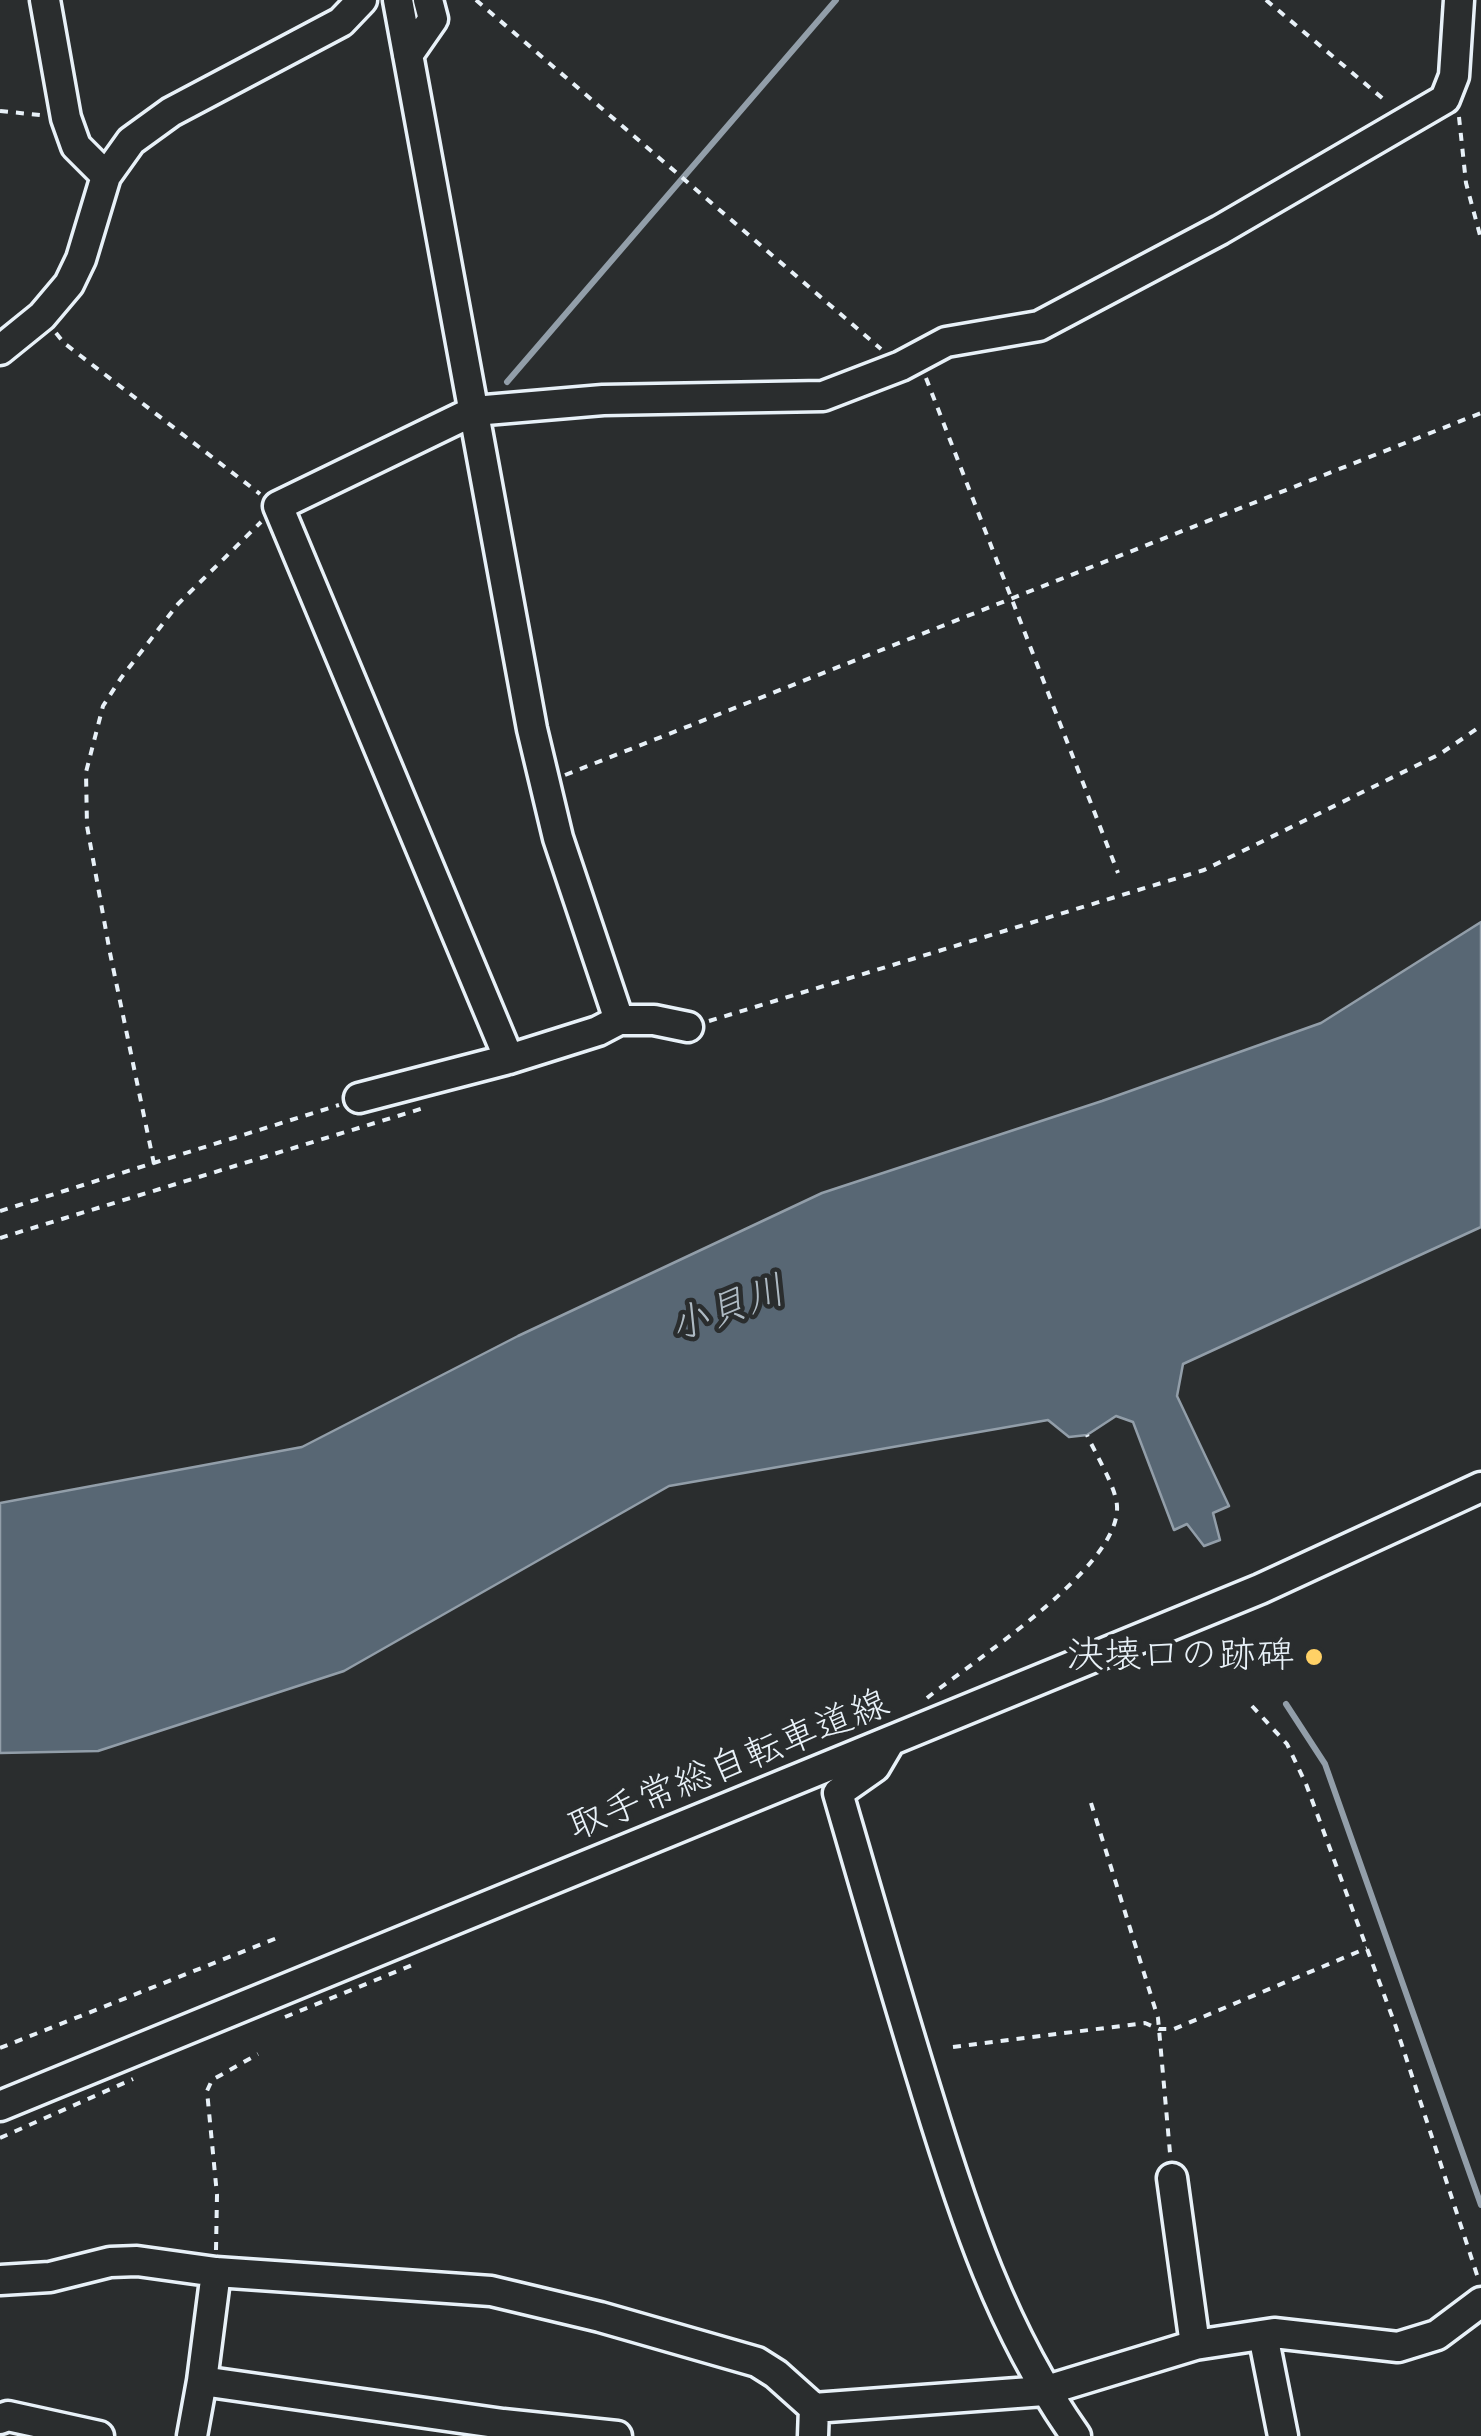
<!DOCTYPE html>
<html>
<head>
<meta charset="utf-8">
<style>
  body { margin:0 }
  canvas { display:block; background:#2a2d2e }
</style>
</head>
<body>
<canvas width="1481" height="2436"></canvas>
<script>
const c = document.querySelector('canvas').getContext('2d');
c.lineJoin = 'round';
function fill(path, color) { c.fillStyle = color; c.fill(path, 'evenodd'); }
function trace(path, color, width, dash) { c.strokeStyle = color; c.lineWidth = width; c.lineCap = dash ? 'butt' : 'round'; c.setLineDash(dash || []); c.stroke(path); }
function label(font, color, halo, rows, align = 'center') {
  c.font = font + ' Sriracha,"Klee One",sans-serif'; c.lineWidth = 9; c.setLineDash([]); c.textBaseline = 'middle'; c.strokeStyle = halo; c.fillStyle = color; for (const [text, x, y, turn = 0] of rows) {
    c.save(); c.translate(x, y); c.rotate((+turn || 0) * Math.PI / 180); c.textAlign = isNaN(turn) ? turn : align; if (halo) c.strokeText(text, 0, 0); c.fillText(text, 0, 0); c.restore();
  }
}
const water = new Path2D(`
  M1481,922v305l-298,137 -6,32 52,110 -16,7 7,27 -16,6 -17,-22 -13,6 -41,-108 -17,-6 -29,19 -18,2 -21,-17 -379,66 -325,185 -246,80 -98,2v-250l302,-56 216,-111 304,-143 280,-92 219,-78z`);
fill(water, '#586774');
trace(water, '#929ea9', 2.5);
trace(new Path2D(`
  M507,382l329,-382
  M1286,1704l39,60 156,441`), '#929ea9', 6);
const minor = new Path2D(`
  M45,0l21,118 10,28 30,30
  M398,0l134,729 26,109 61,182
  M408,55l25,-36 -5,-19
  M0,350l42,-34 27,-32 12,-25 25,-83 25,-35 40,-29 170,-90 21,-22
  M509,1059l-231,-553 196,-95 129,-11 220,-4 78,-30 45,-24 93,-16 181,-96 225,-131 9,-23 5,-76
  M359,1098l150,-39 89,-28 21,-11h35l34,7
  M888,1745l-13,22 -37,26c29,100 58,201 89,301 37,121 75,238 149,342
  M0,2106l1260,-517 221,-102
  M1172,2178l23,167
  M0,2280l50,-3 60,-15 27,-1 79,11 275,19 109,26 157,45 19,12 38,34 230,-17 151,-46 79,-12 124,14 39,-12 44,-33
  M1263,2335l20,101
  M202,2381l301,43 114,12
  M0,2419l8,-3 91,20
  M192,2436l10,-55 14,-109
  M813,2436l1,-28`);
trace(minor, '#e8f1f8', 35);
trace(new Path2D(`
  M476,0l405,349
  M1266,0l122,103
  M0,111l40,4
  M1459,117l7,66 15,56
  M56,333l8,10 196,151
  M926,378l192,495
  M565,775l916,-362
  M709,1021l495,-151 236,-116 41,-28
  M154,1164l-44,-211 -23,-127 -1,-54 17,-66 18,-28 57,-74 83,-82
  M0,1211l339,-106
  M0,1238l427,-131
  M927,1698c46,-37 194,-131 190,-192 -1,-19 -22,-53 -30,-71
  M1252,1706l35,38 19,40 90,243 82,251
  M1091,1803l67,215 12,135
  M285,2017l130,-53
  M953,2047l192,-24 14,6h15l193,-81
  M0,2048l277,-110
  M0,2138l133,-59
  M216,2250l1,-55 -10,-104 5,-11 46,-26`), '#e8f1f8', 4, [8, 8]);
trace(minor, '#2a2d2e', 28);
for (const [x, y, r, color] of [
  [1314,1657,10,"#ffd166"]
]) { const dot = new Path2D(); dot.arc(x, y, r, 0, 2 * Math.PI); c.fillStyle = color; c.fill(dot); trace(dot, '#2a2d2e', 4); }
label('38px', '#e8f1f8', '#2a2d2e', [
  ["決壊口の跡碑",1294,1657]
], 'right');
label('38px', '#e8f1f8', '#2a2d2e', [
  ["取手常総自転車道線",729,1767,-22]
]);
label('italic 40px', '#aebac3', '#2a2d2e', [
  ["小貝川",728,1311,-20]
]);
</script>
</body>
</html>
